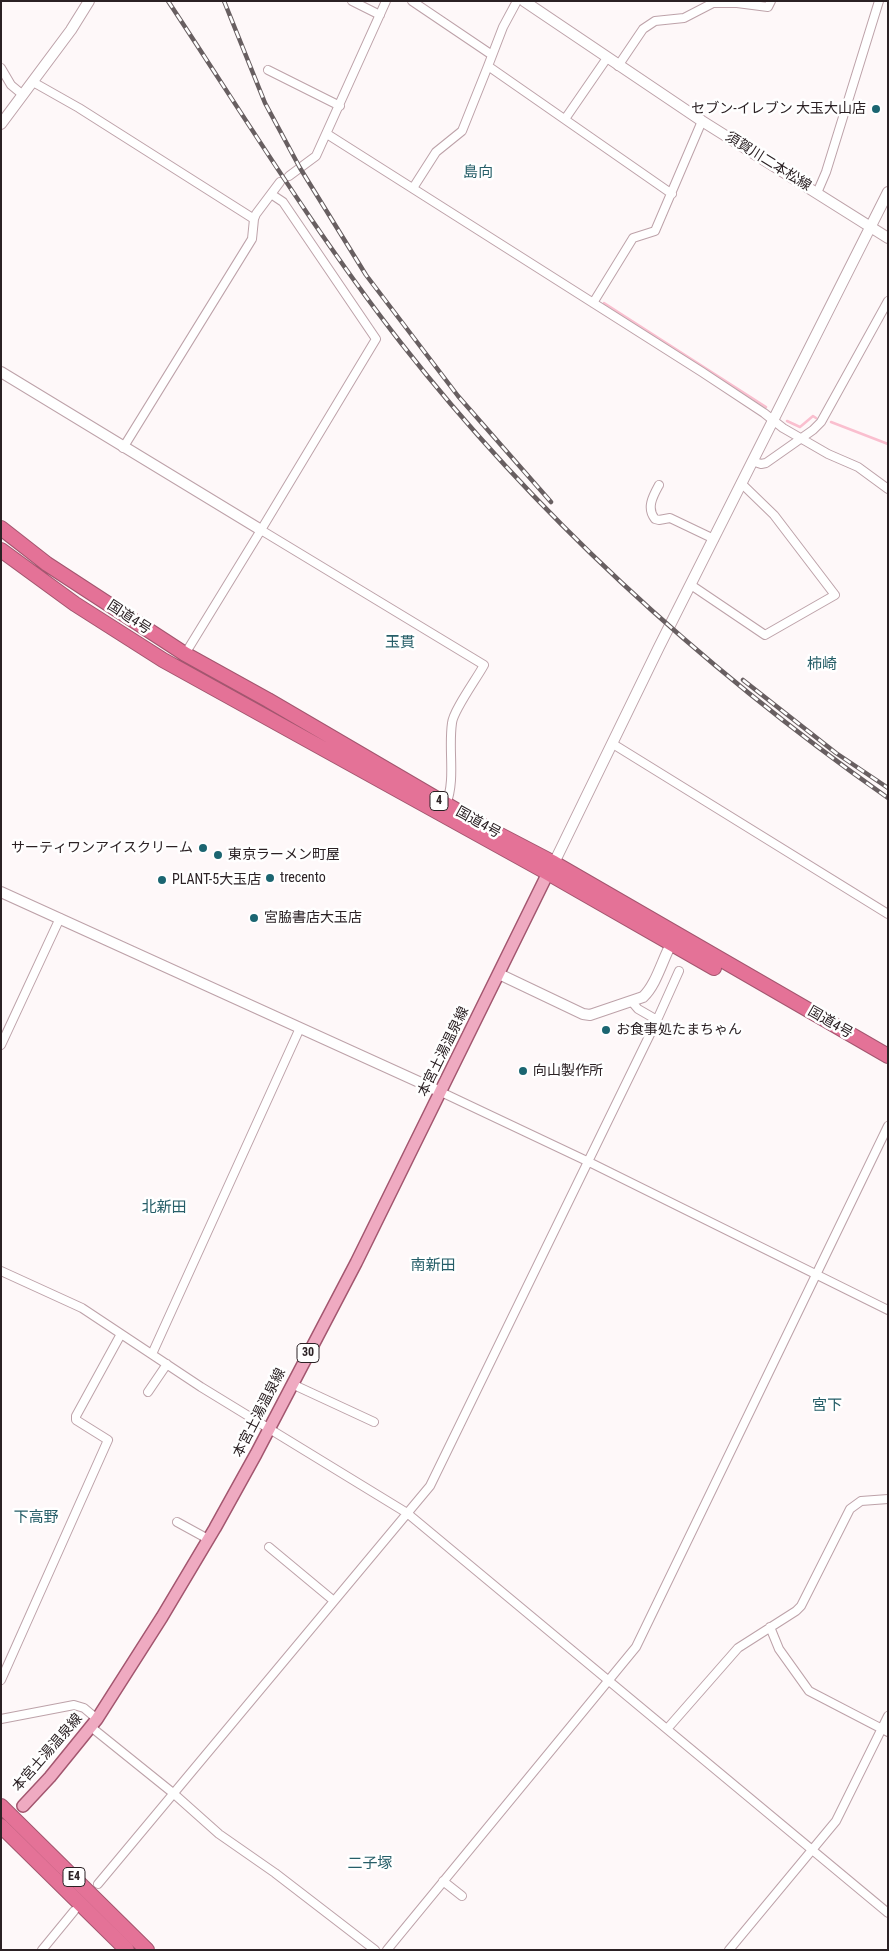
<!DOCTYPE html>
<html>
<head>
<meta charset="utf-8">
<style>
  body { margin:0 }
  #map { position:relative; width:889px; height:1951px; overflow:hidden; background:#fef8f9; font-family:"Roboto Condensed",sans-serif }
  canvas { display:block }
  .frame { position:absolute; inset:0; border:2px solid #2b2124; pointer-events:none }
</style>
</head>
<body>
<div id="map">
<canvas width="889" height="1951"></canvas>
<div class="frame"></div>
</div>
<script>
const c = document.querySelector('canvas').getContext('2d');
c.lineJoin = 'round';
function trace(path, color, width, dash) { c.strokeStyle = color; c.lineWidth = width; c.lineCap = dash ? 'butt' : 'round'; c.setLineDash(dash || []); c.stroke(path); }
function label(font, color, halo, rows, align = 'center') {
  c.font = font + ' "Roboto Condensed","Noto Sans JP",sans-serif'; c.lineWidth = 5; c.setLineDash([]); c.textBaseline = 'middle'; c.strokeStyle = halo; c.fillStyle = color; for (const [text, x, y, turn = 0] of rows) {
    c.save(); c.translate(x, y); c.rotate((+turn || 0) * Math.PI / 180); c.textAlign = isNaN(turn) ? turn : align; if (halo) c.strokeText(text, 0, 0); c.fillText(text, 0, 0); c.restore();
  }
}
trace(new Path2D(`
  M604,303l162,104
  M787,421l13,6 13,-11 3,2
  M831,422l57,22`), '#fabfcf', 2.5);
const street = new Path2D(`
  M352,1l28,14
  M412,1l80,54
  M517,1l-14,26 -15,39 184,128
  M618,66l25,-37 12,-8 29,-3 29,-15h24l31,4 3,-6
  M1,68l10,17 12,10
  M268,70l72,36
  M33,82l46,26 175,111
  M565,119l42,-61
  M327,134l375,238 62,41 19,15 45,26 30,13 30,22
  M289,176l27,-20 70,-155
  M413,188l23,-36 26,-21 26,-65
  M817,193l9,-21 53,-171
  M593,303l40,-65 22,-7 47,-110
  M123,448l129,-209 2,-20 2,-5 24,-32
  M752,461l9,3 5,-1 47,-33 8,-8 67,-121
  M659,485c-6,11 -13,23 -4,34l4,1 11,-2 44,21
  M261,530l223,135c-7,13 -31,46 -32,58 -4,28 4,55 -6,82
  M691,585l74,50 70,-40 -61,-80 -33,-32
  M185,654l76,-124 115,-191 -93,-137 -12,-8
  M613,744l275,170
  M632,1002l6,7 19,11
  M1,1045l59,-127
  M441,1092l148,70 299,148
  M1,1271l81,37 119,79 206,126 481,400
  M152,1354l148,-326
  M292,1384l82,38
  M148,1392l19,-28
  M177,1522l31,17
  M269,1547l65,54
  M770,1627l9,22 30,42 79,41
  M1,1680l107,-240 -32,-20v-4l45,-82
  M1,1719l73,-14 10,3 13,11
  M91,1727l82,66 46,41 56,39 100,77
  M667,1729l71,-81 58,-37 5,-5 49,-97 11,-8 27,-2
  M443,1881l19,15
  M98,1884l332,-398 227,-466 22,-49
  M42,1950l32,-39
  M387,1950l249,-303 252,-521
  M729,1950l107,-129 52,-105`);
const secondary = new Path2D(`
  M524,1l178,120 186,117
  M1,124l70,-94 18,-29
  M1,372l260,158
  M552,867l107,-220 229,-455
  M1,892l440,200
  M499,974l84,40 7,1 53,-18c13,-12 19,-36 28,-53`);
const primary = new Path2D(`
  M23,1806l27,-29 47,-58 65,-102 53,-89 41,-74 100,-191 192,-390`);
const highway = new Path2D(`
  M1,528l46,36 138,90 83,46 217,127 69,36 334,193
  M1,550l74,54 88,56 385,213 166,95
  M1,1806l146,144
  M1,1826l126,124`);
trace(street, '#bda2a9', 10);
trace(secondary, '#bda2a9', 12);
trace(primary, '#a3566f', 14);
trace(highway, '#a3566f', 16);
trace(street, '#fff', 8);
trace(secondary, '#fff', 10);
trace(primary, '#efaac1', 11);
trace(highway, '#e47297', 14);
const rail = new Path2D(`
  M168,1c76,115 148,233 233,342 137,175 305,327 487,455
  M224,1l41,102 35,65 66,107 92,121 93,106
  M743,680l93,73 52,35`);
trace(rail, '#685f61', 4.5);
trace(rail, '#fff', 2.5, [8]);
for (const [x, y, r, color] of [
  [876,109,5,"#1b6571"],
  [203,848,5,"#1b6571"],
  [218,855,5,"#1b6571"],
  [270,878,5,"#1b6571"],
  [162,880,5,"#1b6571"],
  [254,918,5,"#1b6571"],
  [606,1030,5,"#1b6571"],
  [523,1071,5,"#1b6571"]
]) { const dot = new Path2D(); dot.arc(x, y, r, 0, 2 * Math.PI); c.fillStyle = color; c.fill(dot); trace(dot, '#fff', 2); }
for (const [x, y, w] of [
  [439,801,18],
  [308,1353,22],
  [74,1877,22]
]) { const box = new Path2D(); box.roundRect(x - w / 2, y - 9.5, w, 19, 4); c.fillStyle = '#fff'; c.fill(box); trace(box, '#2b2124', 1); }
label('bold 12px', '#2b2124', null, [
  ["4",439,801],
  ["30",308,1353],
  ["E4",74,1877]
]);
label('14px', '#2b2124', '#fff', [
  ["セブン-イレブン 大玉大山店",866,109,"right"],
  ["サーティワンアイスクリーム",193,848,"right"],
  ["東京ラーメン町屋",228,855],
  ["trecento",280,878],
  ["PLANT-5大玉店",172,880],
  ["宮脇書店大玉店",264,918],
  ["お食事処たまちゃん",616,1030],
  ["向山製作所",533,1071]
], 'left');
label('14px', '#2b2124', '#fff', [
  ["須賀川二本松線",768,162,32],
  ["国道4号",129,618,33],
  ["国道4号",478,823,29],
  ["国道4号",830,1023,30],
  ["本宮土湯温泉線",444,1052,-64],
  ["本宮土湯温泉線",260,1413,-63],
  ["本宮土湯温泉線",48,1753,-49]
]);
label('15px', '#265e68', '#fff', [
  ["島向",478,173],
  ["玉貫",400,643],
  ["柿崎",822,665],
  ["北新田",164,1208],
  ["南新田",433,1266],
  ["宮下",827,1406],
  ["下高野",36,1518],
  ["二子塚",370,1864]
]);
</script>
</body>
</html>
